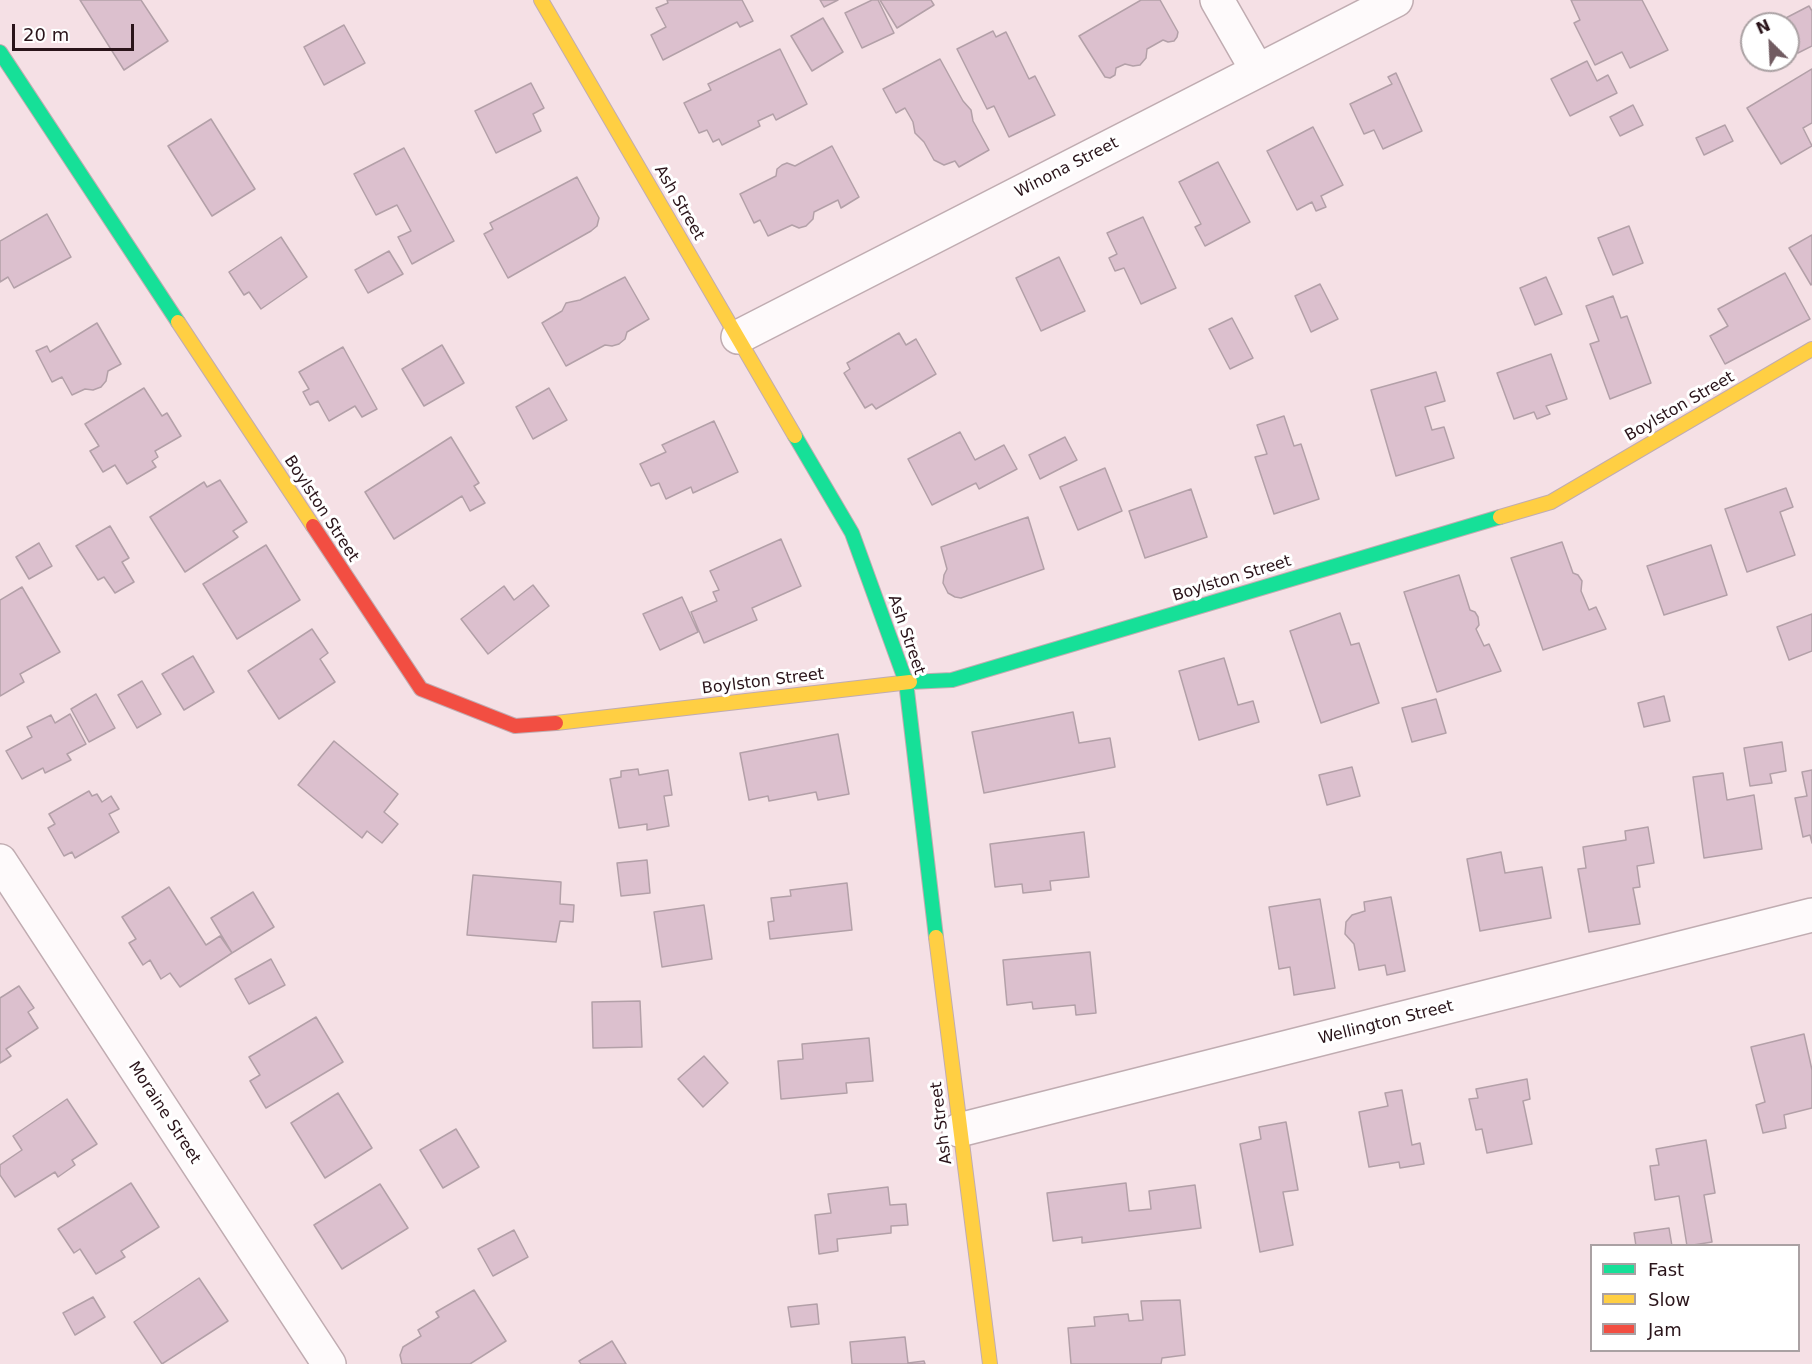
<!DOCTYPE html>
<html>
<head>
<meta charset="utf-8">
<style>
  body { margin:0 }
  #map { position:relative; width:1812px; height:1364px; overflow:hidden; background:#f5e0e5; font-family:"DejaVu Sans",sans-serif }
  canvas { display:block }
  .legend { position:absolute; left:1590px; top:1244px; width:210px; height:108px; box-sizing:border-box; background:#fff; border:2px solid #aaa1a3; margin:0; padding:8px 10px; list-style:none; font-size:18px; color:#2a141a }
  .legend li { display:flex; align-items:center; gap:12px; height:30px }
  .legend b { width:30px; border:2px solid #aaa1a3 }
  .north { position:absolute; left:1740px; top:12px; width:60px; height:60px; box-sizing:border-box; background:#fff; border:2px solid #aaa1a3; border-radius:50%; rotate:336deg; font-size:16px; font-weight:700; line-height:24px; text-align:center; color:#2a141a }
  .north::after { content:''; display:block; margin:auto; width:21px; height:27px; background:#715b61; clip-path:polygon(50% 0,100% 100%,50% 72%,0 100%) }
  .scale { position:absolute; left:12px; top:24px; width:122px; height:27px; box-sizing:border-box; border:3px solid #2a141a; border-top:0; padding-left:8px; font-size:18px; line-height:21px; white-space:nowrap; color:#2a141a; -webkit-text-stroke:4px #fff; paint-order:stroke }
</style>
</head>
<body>
<div id="map">
<canvas width="1812" height="1364"></canvas>
<ul class="legend">
<li><b style="height:8px;background:#16e098"></b>Fast</li>
<li><b style="height:8px;background:#ffcf43"></b>Slow</li>
<li><b style="height:8px;background:#f24e42"></b>Jam</li>
</ul>
<div class="north">N</div>
<div class="scale">20 m</div>
</div>
<script>
const c = document.querySelector('canvas').getContext('2d');
c.lineJoin = 'round';
function fill(path, color) { c.fillStyle = color; c.fill(path, 'evenodd'); }
function trace(path, color, width, dash) { c.strokeStyle = color; c.lineWidth = width; c.lineCap = dash ? 'butt' : 'round'; c.setLineDash(dash || []); c.stroke(path); }
function label(font, color, halo, rows, align = 'center') {
  c.font = font + ' "DejaVu Sans",sans-serif'; c.lineWidth = 6; c.setLineDash([]); c.textBaseline = 'middle'; c.strokeStyle = halo; c.fillStyle = color; for (const [text, x, y, turn = 0] of rows) {
    c.save(); c.translate(x, y); c.rotate((+turn || 0) * Math.PI / 180); c.textAlign = isNaN(turn) ? turn : align; if (halo) c.strokeText(text, 0, 0); c.fillText(text, 0, 0); c.restore();
  }
}
const building = new Path2D(`
  M80,0h61l27,41 -44,29z
  M667,0h75l11,21 -13,6 -3,-5 -74,38 -12,-25 15,-8 -10,-19 12,-5z
  M820,0h18l-14,7z
  M872,0h6l16,33 -32,15 -17,-35z
  M880,0h51l3,5 -37,23z
  M1141,0h19l18,32 -1,5 -3,4 -6,1 -5,-2 -16,9 -1,9 -6,7 -7,1 -8,-2 -9,4 -1,7 -5,3 -5,-1 -26,-41z
  M1571,0h71l26,50 -38,18 -8,-16 -27,13 -21,-42 6,-3z
  M1809,6l3,5v35l-14,7 -10,-18v-11h-6l-2,-3z
  M823,18l20,34 -31,19 -21,-35z
  M344,25l21,38 -41,22 -20,-38z
  M993,31l3,6 10,-5 23,47 6,-3 20,39 -46,22 -15,-31 -7,3 -30,-60z
  M780,49l27,55 -31,16 -3,-6 -15,7 2,5 -38,19 -3,-6 -6,3 -6,-12 -8,3 -15,-30 27,-13 -3,-6z
  M940,59l23,42 8,9 2,11 16,29 -30,17 -4,-6 -11,4 -10,-5 -10,-18 -9,-9 -2,-11 -8,-14 -9,5 -13,-24z
  M1587,61l10,20 11,-6 9,18 -47,23 -19,-37z
  M1812,69v54l-9,5 9,18 -31,18 -34,-56z
  M1396,73l26,58 -39,18 -9,-19 -10,4 -14,-30 42,-20 -4,-7z
  M531,83l13,25 -11,6 8,17 -45,22 -21,-42z
  M1633,105l10,20 -23,11 -10,-19z
  M211,119l44,70 -43,27 -44,-70z
  M1725,125l8,16 -29,14 -8,-17z
  M1313,127l30,58 -22,11 5,11 -10,4 -4,-9 -15,8 -30,-59z
  M832,146l27,51 -18,11 -3,-8 -24,12 -1,7 -7,7 -7,2 -7,-3 -24,11 -8,-16 -6,3 -14,-29 36,-18 1,-7 5,-4 5,-2 8,3z
  M404,148l50,93 -42,23 -14,-27 13,-6 -14,-26 -21,10 -22,-41z
  M1218,162l32,60 -45,24 -10,-19 6,-3 -22,-42z
  M577,177l22,41 -2,8 -6,5 -83,47 -24,-44 9,-5 -3,-6z
  M47,214l24,43 -57,31 -6,-11 -8,5v-41z
  M1143,217l33,71 -35,16 -17,-36 -9,3 -6,-13 8,-4 -10,-21z
  M1629,226l14,37 -30,12 -15,-37z
  M1812,235v49l-1,1 -22,-37z
  M281,237l26,40 -46,32 -12,-17 -5,3 -15,-23z
  M389,251l14,23 -35,19 -13,-23z
  M1059,257l26,54 -44,20 -25,-53z
  M1785,273l25,46 -85,45 -15,-28 18,-10 -10,-17z
  M625,277l24,42 -22,13 -2,7 -6,5 -7,2 -7,-1 -39,21 -24,-43 20,-12 4,-8 14,-3z
  M1546,277l16,37 -27,11 -15,-37z
  M1320,284l18,35 -27,13 -16,-36z
  M1613,296l8,22 6,-2 24,67 -41,16 -20,-55 9,-3 -13,-35z
  M1232,318l21,40 -23,11 -21,-40z
  M97,323l24,41 -13,7 -2,10 -5,6 -8,3 -8,-1 -13,6 -10,-18 -10,5 -16,-31 11,-5 3,6z
  M899,333l7,12 10,-6 20,35 -60,35 -4,-5 -7,4 -21,-35 6,-4 -3,-6z
  M442,345l22,38 -40,23 -22,-37z
  M343,347l34,62 -15,8 -7,-11 -26,15 -11,-20 -8,4 -7,-13 6,-3 -10,-17z
  M1551,354l16,45 -21,7 4,8 -13,5 -3,-7 -20,7 -17,-46z
  M1436,372l9,29 -20,6 7,23 12,-3 10,31 -58,18 -25,-86z
  M144,388l18,28 5,-3 14,23 -26,15 3,6 -6,4 4,6 -29,17 -12,-19 -12,7 -13,-21 9,-5 -14,-22z
  M549,388l18,32 -34,19 -17,-32z
  M1284,416l10,30 7,-2 18,55 -45,15 -19,-57 12,-3 -10,-29z
  M714,421l24,51 -45,21 -2,-6 -25,12 -7,-16 -8,3 -11,-22 26,-12 -4,-7z
  M960,432l15,28 29,-15 13,24 -38,20 -3,-6 -44,22 -24,-46z
  M451,437l28,46 -5,3 11,17 -15,8 -8,-15 -68,43 -29,-47z
  M1065,437l12,23 -37,19 -11,-24z
  M1105,468l17,43 -44,19 -18,-43z
  M220,480l27,42 -14,9 5,6 -53,35 -35,-55 54,-35 3,5z
  M1786,488l7,19 -13,5 15,43 -48,17 -22,-63z
  M1191,489l16,48 -62,21 -16,-47z
  M1028,517l16,52 -83,29 -6,-1 -7,-4 -5,-10 1,-8 3,-6 -6,-22z
  M110,526l19,32 -7,4 12,20 -19,11 -11,-16 -6,3 -22,-34z
  M781,539l20,47 -49,22 5,12 -53,23 -13,-31 26,-11 -4,-9 6,-2 -9,-19z
  M1562,542l11,31 5,2 4,6 -1,10 8,19 7,-3 10,22 -63,21 -32,-92z
  M39,543l13,23 -23,13 -13,-22z
  M266,545l34,55 -63,39 -34,-55z
  M1711,545l16,50 -63,20 -17,-49z
  M1459,575l11,35 5,2 3,5 1,8 -3,4 8,17 5,-2 12,27 -64,21 -33,-100z
  M533,585l16,21 -61,48 -27,-35 43,-33 10,14z
  M22,587l38,65 -40,22 4,8 -24,14v-96z
  M682,597l16,35 -38,18 -17,-36z
  M1340,613l11,32 8,-2 20,60 -58,20 -31,-92z
  M1812,614v37l-23,9 -12,-33z
  M312,629l16,24 -8,6 15,23 -56,37 -31,-48z
  M193,656l21,36 -30,18 -22,-36z
  M1224,658l14,47 15,-4 6,21 -60,18 -20,-69z
  M142,681l19,33 -24,14 -19,-33z
  M96,694l19,34 -26,14 -18,-33z
  M1664,696l6,25 -26,6 -6,-24z
  M1436,699l10,34 -34,9 -10,-34z
  M1073,712l6,31 31,-5 5,29 -131,26 -12,-61z
  M70,714l16,30 -19,10 4,6 -26,13 -2,-5 -21,11 -16,-28 26,-14 -5,-10 24,-12 4,8z
  M838,734l11,60 -31,6 -2,-8 -47,9 -1,-5 -19,4 -9,-47z
  M334,741l64,53 -14,18 14,12 -16,19 -15,-12 -5,7 -64,-53z
  M1782,742l4,29 -16,3 2,9 -22,3 -6,-38z
  M1352,767l8,29 -33,9 -8,-30z
  M638,769l1,6 29,-5 4,25 -8,1 5,30 -22,4v-6l-28,4 -9,-49 11,-2v-6z
  M1812,770v73l-2,-8 -7,2 -8,-39 12,-2 -5,-24z
  M1723,773l4,27 27,-5 8,54 -58,9 -11,-81z
  M89,791l3,5 5,-2 5,8 9,-6 8,13 -10,5 10,18 -44,26 -3,-6 -8,4 -16,-28 7,-4 -6,-10z
  M1648,827l6,36 -17,3 3,21 -7,1 7,36 -51,8 -11,-63 8,-1 -3,-21 43,-7 -1,-9z
  M1084,832l5,45 -39,4 1,9 -28,3 -1,-9 -27,3 -5,-43z
  M1501,852l4,21 37,-6 9,51 -71,13 -13,-72z
  M647,860l3,33 -29,3 -4,-33z
  M473,875l88,7 -1,22 14,1 -1,17 -13,-1 -4,21 -89,-7z
  M847,883l5,47 -82,9 -2,-17 6,-1 -3,-23 20,-2 -1,-6z
  M169,887l37,58 14,-9 12,17 -52,34 -10,-14 -9,6 -11,-19 -7,5 -14,-22 7,-4 -14,-22z
  M253,892l21,35 -42,26 -21,-35z
  M1391,897l14,74 -18,4 -2,-10 -26,5 -5,-26 -9,-10 1,-12 6,-7 13,-4 -1,-9z
  M1320,899l15,89 -41,7 -4,-28 -11,2 -10,-62z
  M704,905l8,54 -50,8 -8,-55z
  M1090,952l6,61 -20,2 -1,-10 -42,4 -1,-7 -25,3 -4,-45z
  M271,959l14,26 -36,19 -14,-25z
  M19,986l15,22 -6,4 10,16 -32,21 5,7 -11,7v-65z
  M640,1001l2,46 -49,1 -1,-46z
  M316,1017l27,45 -77,46 -16,-27 10,-6 -11,-18z
  M1804,1034l8,36v38l-28,7 2,13 -23,5 -7,-28 9,-3 -14,-55z
  M869,1038l4,43 -27,2 1,10 -66,6 -3,-38 25,-2 -1,-15z
  M704,1056l24,27 -25,24 -25,-28z
  M1527,1079l3,20 -7,2 9,43 -45,9 -5,-24 -6,1 -7,-31 9,-1 -2,-9z
  M1402,1090l10,55 8,-2 4,21 -24,4 -1,-6 -30,5 -10,-55 29,-6 -3,-13z
  M338,1093l34,55 -47,30 -34,-55z
  M67,1099l30,45 -25,16 3,5 -17,12 -3,-5 -40,25 -15,-22v-10l22,-15 -9,-14z
  M1286,1122l12,68 -15,2 10,53 -33,7 -20,-108 21,-5 -2,-12z
  M456,1129l23,38 -36,21 -23,-38z
  M1706,1140l9,53 -11,2 8,47 -25,4 -8,-50 -24,4 -5,-34 9,-1 -3,-16z
  M131,1183l28,44 -38,24 4,6 -29,17 -16,-25 -6,4 -16,-24z
  M1126,1183l3,28 22,-2 -2,-18 46,-6 6,43 -119,15v-6l-29,4 -6,-48z
  M380,1184l28,44 -66,41 -28,-44z
  M888,1187l2,18 16,-1 2,21 -17,1v7l-54,6 1,12 -19,3 -4,-39 16,-2 -3,-19z
  M1669,1228l3,18h-36l-2,-13z
  M514,1230l14,27 -35,19 -15,-27z
  M199,1278l29,43 -66,43 -28,-42z
  M474,1290l32,51 -36,23h-68l-2,-9 3,-8 18,-11 -3,-6 21,-13 -3,-5z
  M93,1297l12,20 -30,18 -12,-22z
  M1180,1300l5,55 -23,3 -1,6h-90l-3,-36 27,-2 -1,-9 34,-3 1,7 14,-1 -2,-19z
  M817,1304l2,20 -28,3 -3,-20z
  M905,1337l3,26 16,-2 1,3h-73l-2,-22z
  M612,1341l14,23h-45l-2,-3z`);
fill(building, '#dcc0ce');
trace(building, '#b3a0a8', 1.5);
const street = new Path2D(`
  M1217,0l40,70
  M738,337l658,-337
  M0,861l329,503
  M959,1130l853,-215`);
const fast = new Path2D(`
  M0,52l178,270
  M795,436l57,97 54,149 30,255
  M910,682l42,-2 548,-163`);
const slow = new Path2D(`
  M541,0l254,436
  M178,322l135,204
  M1500,517l51,-15 261,-153
  M556,723l354,-41
  M936,937l54,427`);
const jam = new Path2D(`
  M313,526l108,163 94,37 41,-3`);
trace(street, '#c0acb1', 36);
trace(fast, '#c0acb1', 16);
trace(slow, '#c0acb1', 16);
trace(jam, '#c0acb1', 16);
trace(street, '#fefafb', 33);
trace(fast, '#16e098', 14);
trace(slow, '#ffcf43', 14);
trace(jam, '#f24e42', 14);
label('16px', '#2a141a', '#fff', [
  ["Winona Street",1067,168,-27],
  ["Ash Street",679,203,60],
  ["Boylston Street",1680,407,-30],
  ["Boylston Street",321,509,57],
  ["Boylston Street",1232,579,-17],
  ["Ash Street",906,635,71],
  ["Boylston Street",763,682,-7],
  ["Wellington Street",1386,1023,-14],
  ["Moraine Street",164,1113,57],
  ["Ash Street",942,1123,-97]
]);
</script>
</body>
</html>
